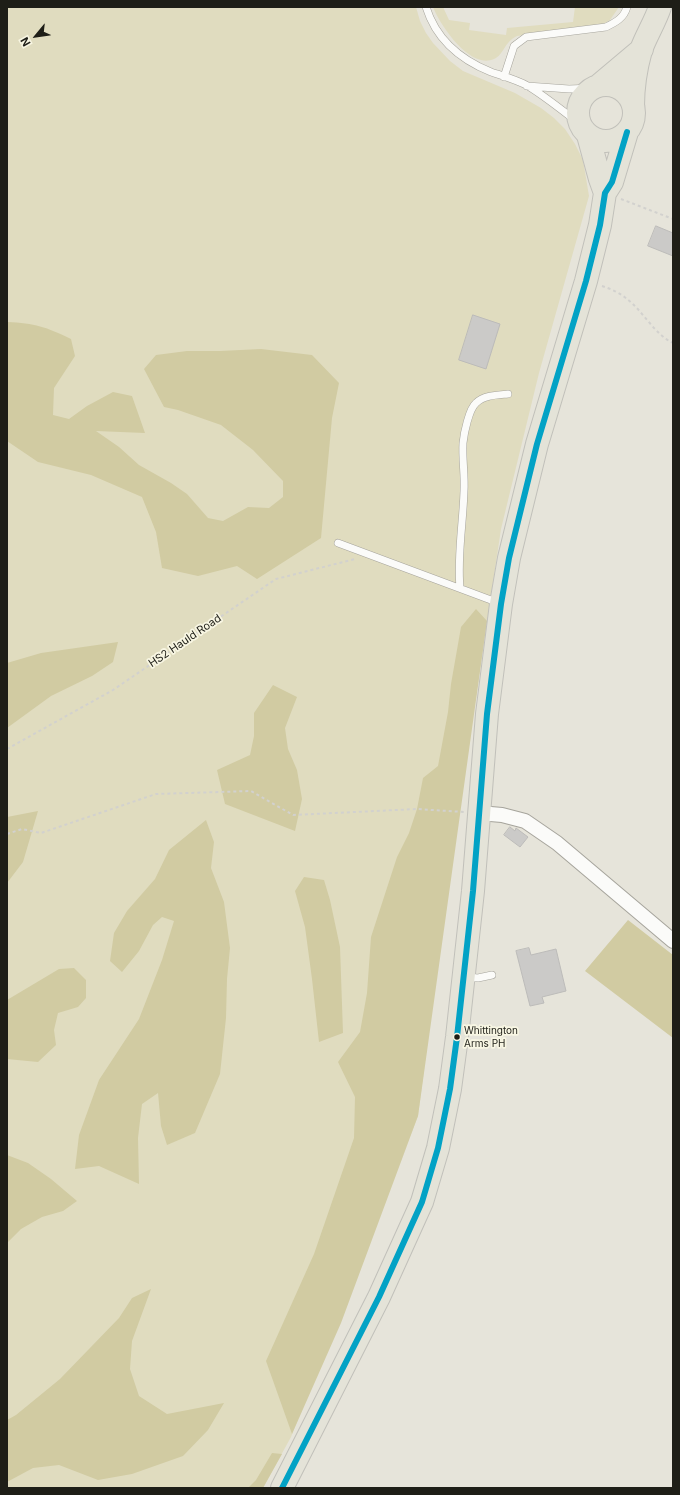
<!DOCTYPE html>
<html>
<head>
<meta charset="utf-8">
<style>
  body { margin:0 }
  #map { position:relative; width:680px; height:1495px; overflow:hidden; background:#e6e4da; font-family:Inter,sans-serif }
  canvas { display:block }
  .frame { position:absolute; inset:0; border:8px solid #1e1e17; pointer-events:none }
  .north { position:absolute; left:16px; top:16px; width:40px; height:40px; -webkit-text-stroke:3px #f8f6e3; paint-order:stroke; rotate:241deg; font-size:11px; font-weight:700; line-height:16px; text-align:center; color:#1e1e17 }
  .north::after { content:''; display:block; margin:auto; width:14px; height:18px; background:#1e1e17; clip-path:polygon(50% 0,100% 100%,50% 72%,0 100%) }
</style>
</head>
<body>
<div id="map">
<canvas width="680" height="1495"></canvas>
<div class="frame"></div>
<div class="north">N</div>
</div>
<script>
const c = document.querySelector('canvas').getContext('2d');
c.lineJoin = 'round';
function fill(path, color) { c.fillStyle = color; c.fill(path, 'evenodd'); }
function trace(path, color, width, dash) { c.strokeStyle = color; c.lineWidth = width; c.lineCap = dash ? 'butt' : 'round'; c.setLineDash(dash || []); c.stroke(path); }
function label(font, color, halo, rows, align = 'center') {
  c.font = font + ' Inter,sans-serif'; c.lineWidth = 3.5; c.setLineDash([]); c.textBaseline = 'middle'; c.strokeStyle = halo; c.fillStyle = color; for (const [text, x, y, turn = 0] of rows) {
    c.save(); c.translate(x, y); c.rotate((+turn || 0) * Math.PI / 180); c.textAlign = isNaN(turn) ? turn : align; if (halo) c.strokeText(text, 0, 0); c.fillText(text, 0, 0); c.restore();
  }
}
fill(new Path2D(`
  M7,7h409l4,14 6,12 7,10 17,18 13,10 52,22 26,15 13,10 11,11 10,15 8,16 6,36 -50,177 -38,156 -25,167 -16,96 -42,324 -127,321 -28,51h-256z
  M433,7h10l6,13 21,3 -1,7 37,5 1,-7 66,-6 2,-15h44l-9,13 -7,4 -86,12c-13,6 -13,19 -23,23 -24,11 -54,-34 -61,-52z`), '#e0dcbf');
fill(new Path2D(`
  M7,322c28,1 39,5 64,17l4,17 -21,32 -1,27 16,4 18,-13 26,-14 19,4 13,37 -49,-2 23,16 20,18 32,18 16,11 21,24 15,3 25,-14 21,1 14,-11v-16l-30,-31 -32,-25 -43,-15 -14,-3 -20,-38 12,-14 31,-4h33l41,-2 51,6 27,28 -7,35 -11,120 -64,41 -20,-13 -39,10 -36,-8 -6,-36 -14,-35 -51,-22 -53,-13 -31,-21z
  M476,609l11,12 -69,495 -77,207 -49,111 -26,-73 48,-107 40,-116 1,-41 -17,-35 22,-30 7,-39 4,-56 26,-80 12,-24 8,-24 6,-31 15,-12 10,-54 3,-28 10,-57z
  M118,642l-5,20 -21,14 -41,20 -44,32v-65l34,-10z
  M273,685l24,12 -12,31 3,21 9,21 5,29 -7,32 -70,-27 -8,-34 33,-15 4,-19v-23z
  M38,811l-15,51 -16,21v-66z
  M206,820l8,22 -3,26 13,34 6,46 -3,31 -1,39 -6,56 -25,59 -28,12 -6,-19 -3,-33 -16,11 -4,34 1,46 -40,-18 -24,3 4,-34 20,-55 40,-61 23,-59 12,-39 -12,-4 -9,8 -14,26 -17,21 -12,-11 4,-28 13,-22 28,-32 14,-29z
  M304,877l20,3 6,20 10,47 3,86 -24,9 -7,-63 -7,-52 -10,-36z
  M628,920l45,35v83l-88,-67z
  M74,968l12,12v18l-8,9 -20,6 -4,17 2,15 -18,17 -31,-3v-59l52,-31z
  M7,1155l21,8 23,16 26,22 -14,10 -21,6 -21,12 -14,14z
  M151,1289l-19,52 -2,28 9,27 28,18 57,-11 -16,27 -25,26 -51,18 -34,6 -39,-15 -26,3 -26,14v-62l9,-5 44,-36 59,-61 13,-20z
  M272,1453l10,1 -19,34h-15l8,-8z`), '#d1cba2');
const building = new Path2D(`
  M656,226l17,7v23l-25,-10z
  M473,315l27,9 -14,45 -27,-9z
  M510,827l5,4 1,-3 12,9 -8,10 -16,-12z
  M529,948l2,7 25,-6 10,42 -24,6 2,6 -14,3 -14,-55z`);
fill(building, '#cbcac8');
trace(building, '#bcbbb9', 1);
const service = new Path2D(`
  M426,7c10,32 35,53 65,65 12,4 26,8 37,14 18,11 35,25 52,38
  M504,77l10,-31 12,-9 80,-10c10,-5 18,-9 21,-20
  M527,86l42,3 25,-1
  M338,543l161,60
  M460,588c-3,-32 3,-64 4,-97 1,-16 -2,-32 -1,-48 1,-10 6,-34 13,-40 8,-8 22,-8 32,-9
  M465,977l13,1 14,-3`);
const minor = new Path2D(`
  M479,813l23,2 23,6 32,22 116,98`);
const primary = new Path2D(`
  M578 113a28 28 0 1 1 56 0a28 28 0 1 1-56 0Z
  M598,86l44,-37
  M633,106c0,-19 3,-38 8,-56 5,-14 14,-28 19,-43
  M588,135l12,44 5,14
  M282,1488l97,-191 43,-95 16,-54 12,-59 7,-52 16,-146 14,-177 14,-110 8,-46 28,-114 49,-163 14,-56 5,-32 7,-11 15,-50`);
trace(service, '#a6a49c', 8);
trace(minor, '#a6a49c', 16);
trace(primary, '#c1c0ba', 24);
trace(new Path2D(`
  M621,199l52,20
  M602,286c9,3 18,7 25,13 16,12 28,36 46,44
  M7,749l106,-59 163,-111 79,-20
  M7,834l15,-5 19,4 115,-39 95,-3 42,24 124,-6 47,3`), '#d2d1ce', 2, [3, 3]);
trace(service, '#fbfbf9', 7);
trace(minor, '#fbfbf9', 14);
trace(primary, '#e4e3d8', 22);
trace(new Path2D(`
  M282,1488l97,-191 43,-95 16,-54 12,-59 7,-52 16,-146 14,-177 14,-110 8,-46 28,-114 49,-163 14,-56 5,-32 7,-11 15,-50`), '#02a2c5', 6);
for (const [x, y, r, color] of [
  [457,1037,3.5,"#1e1e17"]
]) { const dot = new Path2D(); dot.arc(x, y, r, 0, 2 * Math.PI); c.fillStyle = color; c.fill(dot); trace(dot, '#f8f6e3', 1.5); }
label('10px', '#1e1e17', '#f8f6e3', [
  ["Whittington",464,1031],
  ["Arms PH",464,1044]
], 'left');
label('11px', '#1e1e17', '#f8f6e3', [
  ["HS2 Hauld Road",185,641,-34]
]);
</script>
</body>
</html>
